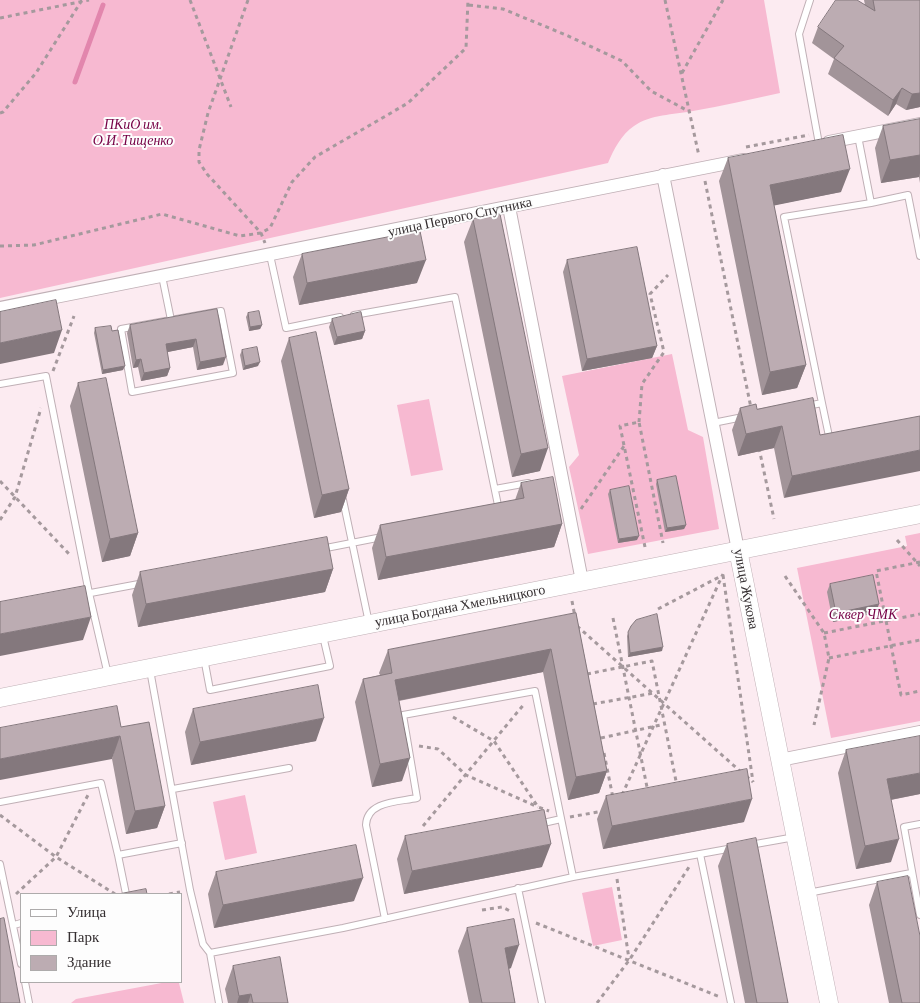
<!DOCTYPE html>
<html>
<head>
<meta charset="utf-8">
<style>
  body { margin:0 }
  #map { position:relative; width:920px; height:1003px; overflow:hidden; background:#fcebf1; font-family:"Crimson Pro",serif }
  canvas { display:block }
  .legend { position:absolute; left:20px; top:893px; width:162px; height:90px; box-sizing:border-box; background:#fdfdfd; border:1px solid #adabab; margin:0; padding:6px 9px; list-style:none; font-size:15px; color:#352f31 }
  .legend li { display:flex; align-items:center; gap:10px; height:25px }
  .legend b { width:25px; border:1px solid #adabab }
</style>
</head>
<body>
<div id="map">
<canvas width="920" height="1003"></canvas>
<ul class="legend">
<li><b style="height:6px;background:#fff"></b>Улица</li>
<li><b style="height:14px;background:#f7b9d1"></b>Парк</li>
<li><b style="height:14px;background:#bcacb2"></b>Здание</li>
</ul>
</div>
<script>
const c = document.querySelector('canvas').getContext('2d');
c.lineJoin = 'round';
function fill(path, color) { c.fillStyle = color; c.fill(path, 'evenodd'); }
function trace(path, color, width, dash) { c.strokeStyle = color; c.lineWidth = width; c.lineCap = dash ? 'butt' : 'round'; c.setLineDash(dash || []); c.stroke(path); }
function label(font, color, halo, rows, align = 'center') {
  c.font = font + ' "Crimson Pro",serif'; c.lineWidth = 4; c.setLineDash([]); c.textBaseline = 'middle'; c.strokeStyle = halo; c.fillStyle = color; for (const [text, x, y, turn = 0] of rows) {
    c.save(); c.translate(x, y); c.rotate((+turn || 0) * Math.PI / 180); c.textAlign = isNaN(turn) ? turn : align; if (halo) c.strokeText(text, 0, 0); c.fillText(text, 0, 0); c.restore();
  }
}
fill(new Path2D(`
  M0,0h764l16,93c-29,6 -58,13 -87,18 -20,4 -42,3 -59,15 -13,9 -20,23 -26,37l-608,135z
  M672,354l16,76 15,7 16,92 -131,25 -19,-87 10,-12 -17,-79z
  M429,399l14,71 -32,6 -14,-71z
  M920,533v188l-89,17 -34,-170 110,-22 -2,-10z
  M245,795l12,58 -32,7 -12,-58z
  M612,887l10,53 -29,6 -11,-53z
  M167,982h10l2,1 5,20h-113l5,-4z`), '#f7b9d1');
trace(new Path2D(`
  M75,82l28,-77`), '#e286ad', 5);
const service = new Path2D(`
  M810,0l-11,34 20,110
  M858,136l13,67 37,-8 12,61
  M270,255l16,73 54,-11
  M162,276l9,44
  M221,311l12,62 -101,19 -11,-63z
  M354,315l101,-18 44,213
  M0,384l46,-8 43,217 19,82
  M822,403l8,38
  M807,406l15,-3 -38,-186 87,-14
  M713,423l30,-6
  M495,489l33,-6
  M342,495l27,128
  M321,549l61,-12
  M80,595l64,-12
  M204,658l6,32 120,-24 -7,-30
  M150,670l40,220 13,54 7,9 9,50
  M173,789l116,-21
  M0,802l101,-19 17,72 64,-12
  M539,824l22,-5
  M920,824l-16,3 16,88
  M750,845l45,-8
  M700,854l31,149
  M118,855l8,39
  M0,864l21,100
  M518,888l24,115
  M808,893l103,-20
  M385,919l-19,-94c1,-24 32,-23 51,-27l-14,-83 132,-24 38,186
  M14,925l7,-2
  M210,953l133,-25 230,-51 160,-29
  M25,982l4,21`);
const minor = new Path2D(`
  M829,142l91,-18
  M663,175l75,375
  M509,207l73,374
  M0,308l743,-148
  M780,760l140,-28`);
const secondary = new Path2D(`
  M738,550l91,453
  M0,698l920,-184`);
trace(service, '#c0b0b6', 8);
trace(minor, '#c0b0b6', 14);
trace(secondary, '#c0b0b6', 19);
trace(new Path2D(`
  M190,0l41,107
  M248,0l-40,113 -9,37v12l8,12 54,59 4,10
  M665,0l34,156
  M469,5l34,4 63,26 56,26 29,30 39,21
  M0,18l89,-18
  M682,73l41,-73
  M0,113l3,-1 33,-39 46,-73
  M746,147l63,-12
  M705,181l46,227
  M0,246l34,-1 128,-31 78,22 21,-3 9,-5 22,-46 23,-25 93,-54 58,-55 2,-48
  M53,371l21,-55
  M639,422l3,-38 22,-32 -14,-58 18,-19
  M759,448l15,71
  M0,481l70,74
  M581,509l43,-63
  M0,520l15,-23 26,-89
  M897,540l23,26
  M645,547l-25,-121 19,-4 24,121
  M920,562l-44,9 25,124 19,-4
  M723,575l30,207
  M785,576l39,57 5,25 -15,67
  M572,601l3,16
  M658,609l65,-34
  M613,618l35,174
  M577,626l164,146
  M824,633l96,-19
  M829,658l91,-18
  M587,674l65,-13 25,125
  M593,704l61,-11
  M453,717l41,24 44,66 11,4
  M601,738l64,-14
  M419,746l19,3 28,26 72,32
  M604,753l9,45
  M746,776l7,6
  M622,795l101,-221
  M0,815l56,42 59,37
  M570,817l33,-6
  M423,826l102,-123
  M617,879l12,80
  M16,894l40,-37 32,-62
  M169,894l11,-2
  M482,910l20,-3 10,5
  M536,923l184,74
  M597,1003l33,-44 59,-92`), '#a5999d', 3, [4, 4]);
trace(service, '#fff', 6);
trace(minor, '#fff', 12);
trace(secondary, '#fff', 18);
fill(new Path2D(`
  M864,0h56v107l-14,3 -10,-6 -8,12 -60,-42 6,-15 -22,-16 6,-16 47,-22z
  M920,119v64l-1,-6 -38,6 -6,-35 8,-22z
  M728,158l113,34 -67,13 32,160 -9,23 -35,7 -43,-214z
  M473,219l67,252 -28,6 -48,-235z
  M302,254l115,29 -118,22 -6,-28z
  M567,260l90,86 -5,12 -70,13 -19,-99z
  M217,309l6,56 -26,5 -4,-23 -26,5 3,16 -3,8 -26,5 -3,-14 -5,1 -6,-35 3,-8z
  M248,313l14,12 -2,4 -11,2 -3,-14z
  M332,319l33,12 -3,8 -28,6 -5,-18z
  M95,328l17,3 11,39 -21,4 -8,-41z
  M289,338l60,151 -8,23 -27,6 -33,-157z
  M242,350l16,16 -15,4 -3,-15z
  M78,383l60,150 -8,23 -28,6 -32,-156z
  M740,408l17,1 63,26 -36,63 -10,-50 -36,8 -6,-26z
  M657,480l29,45 -2,4 -19,3 -9,-48z
  M521,483l41,41 -8,23 -176,33 -6,-32 8,-23 135,-25z
  M610,490l27,50 -19,3 -10,-49z
  M333,569l-8,23 -187,35 -6,-32 8,-23z
  M830,584l46,29 -43,9 -6,-30z
  M576,613l31,158 -8,22 -31,7 -25,-128 -144,29 3,80 -30,6 -17,-85 8,-23 17,-4 -1,-2 9,-23z
  M631,626l31,25 -34,6 -1,-21z
  M193,709l123,32 -125,24 -6,-33z
  M121,727l44,79 -8,22 -31,6 -14,-75z
  M846,750l74,44 -29,6v62l-35,7 -18,-96z
  M606,796l138,26 -141,27 -6,-30z
  M405,836l137,31 -138,27 -7,-35z
  M727,844l61,159h-43l-27,-137z
  M216,872l138,29 -140,27 -6,-34z
  M877,882l43,121h-31l-20,-98z
  M467,928l44,40 -2,1 6,34h-46l-11,-52z
  M233,966l55,37h-60l-3,-14z`), '#a29499');
fill(new Path2D(`
  M902,88l-6,16 -8,12 5,-16z
  M920,93v14l-14,3 6,-16z
  M920,155v18l-1,4 -38,6 9,-23z
  M850,169l-9,23 -79,16 8,-23z
  M426,260l-9,23 -118,22 8,-22z
  M262,325l-2,4 -11,2 1,-4z
  M62,330l-8,23 -54,11v-21z
  M365,331l-3,8 -28,6 3,-8z
  M196,339l-3,8 -30,6 3,-9z
  M657,346l-5,12 -70,13 5,-12z
  M226,357l-3,8 -26,5 3,-8z
  M141,359l-3,8 -5,1 3,-8z
  M260,362l-2,4 -15,4 2,-4z
  M806,365l-9,23 -35,7 8,-23z
  M125,366l-2,4 -21,4 1,-4z
  M170,368l-3,8 -26,5 3,-8z
  M782,426l-8,22 -36,8 8,-22z
  M548,448l-8,23 -28,6 9,-23z
  M920,450v21l-136,27 8,-22z
  M349,489l-8,23 -27,6 8,-23z
  M562,524l-8,23 -176,33 8,-23z
  M686,525l-2,4 -19,3 2,-4z
  M138,533l-8,23 -28,6 8,-23z
  M639,536l-2,4 -19,3 1,-4z
  M333,569l-8,23 -187,35 8,-23z
  M879,604l-3,9 -43,9 3,-9z
  M91,617l-8,23 -83,16v-22z
  M663,647l-1,4 -34,6 2,-4z
  M551,649l-8,23 -157,31 9,-23z
  M324,718l-8,23 -125,24 9,-23z
  M120,736l-8,23 -112,21v-21z
  M410,758l-8,23 -30,6 8,-23z
  M607,771l-8,22 -31,7 8,-23z
  M920,773v21l-41,8 8,-23z
  M752,799l-8,23 -141,27 9,-23z
  M165,806l-8,22 -31,6 9,-23z
  M899,839l-8,23 -35,7 9,-23z
  M551,844l-9,23 -138,27 8,-23z
  M363,878l-9,23 -140,27 9,-23z
  M519,945l-8,23 -15,3 9,-23z
  M251,994l-3,9h-11l2,-7z`), '#84787d');
const building = new Path2D(`
  M836,0h21l18,11 -2,-11h47v93l-8,1 -10,-6 -9,12 -59,-42 10,-12 -26,-19z
  M920,119v36l-30,5 -7,-34z
  M843,135l7,34 -80,16 36,180 -36,7 -42,-214z
  M500,214l48,234 -27,6 -48,-235z
  M420,231l6,29 -119,23 -5,-29z
  M637,247l20,99 -70,13 -20,-99z
  M56,300l6,30 -62,13v-31z
  M217,309l9,48 -26,5 -4,-23 -30,5 4,24 -26,5 -3,-14 -5,1 -6,-35z
  M259,311l3,14 -12,2 -2,-14z
  M361,312l4,19 -28,6 -5,-18z
  M111,326l1,5 6,-1 7,36 -22,4 -8,-42z
  M316,332l33,157 -27,6 -33,-157z
  M257,347l3,15 -15,4 -3,-16z
  M106,378l32,155 -28,6 -32,-156z
  M813,398l7,37 100,-19v34l-128,26 -10,-50 -36,8 -6,-26 16,-4 1,5z
  M676,476l10,49 -19,3 -10,-48z
  M553,477l9,47 -176,33 -6,-32 144,-27 -3,-15z
  M629,486l10,50 -20,3 -9,-49z
  M327,537l6,32 -187,35 -6,-32z
  M873,575l6,29 -43,9 -6,-29z
  M85,586l6,31 -91,17v-32z
  M576,613l31,158 -31,6 -25,-128 -156,31 15,78 -30,6 -17,-85 29,-6 -4,-23z
  M657,614l6,33 -33,6 -2,-21 3,-6 5,-6z
  M318,685l6,33 -124,24 -7,-33z
  M117,706l4,21 28,-5 16,84 -30,5 -15,-75 -120,23v-31z
  M920,736v37l-33,6 12,60 -34,7 -19,-96z
  M747,769l5,30 -140,27 -6,-30z
  M544,810l7,34 -139,27 -7,-35z
  M756,838l32,165h-31l-30,-159z
  M356,845l7,33 -140,27 -7,-33z
  M908,876l12,60v67h-18l-25,-121z
  M146,889l1,5h-28z
  M4,918l16,85h-20v-84z
  M514,919l5,26 -14,3 10,55h-33l-15,-75z
  M280,957l8,46h-35l-2,-9 -12,2 -6,-30z`);
fill(building, '#bcacb2');
trace(building, '#84787d', 1);
label('italic 14px', '#750045', '#fdfdfd', [
  ["ПКиО им.",133,125],
  ["О.И. Тищенко",133,141],
  ["Сквер ЧМК",863,615]
]);
label('14px', '#352f31', '#fdfdfd', [
  ["улица Первого Спутника",460,217,-12],
  ["улица Жукова",746,589,79],
  ["улица Богдана Хмельницкого",460,606,-11]
]);
</script>
</body>
</html>
